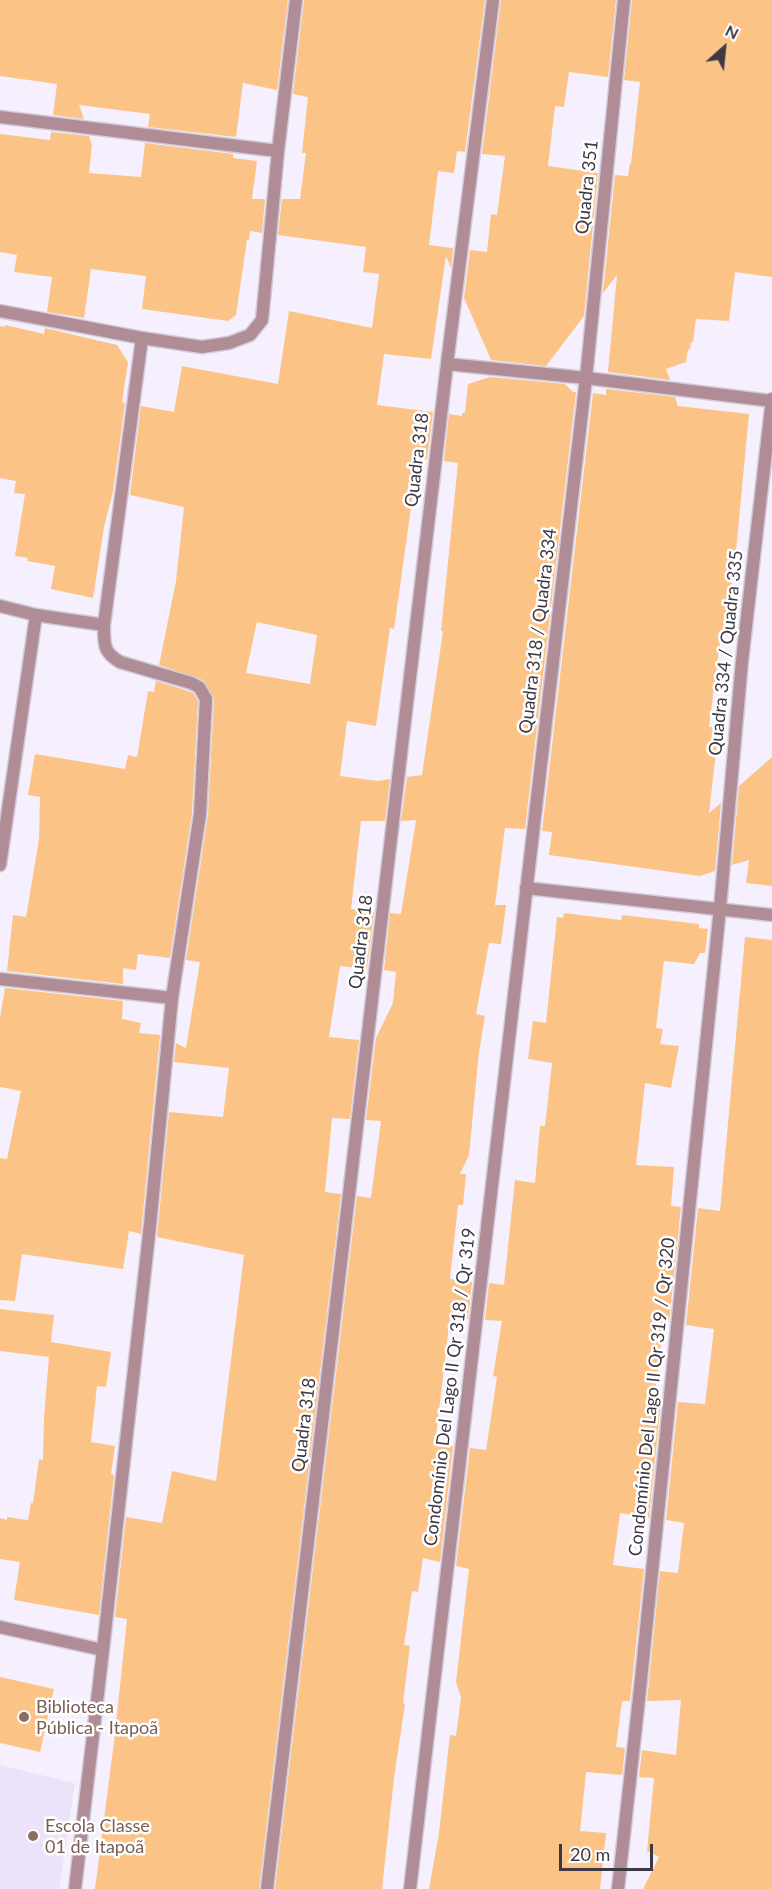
<!DOCTYPE html>
<html>
<head>
<meta charset="utf-8">
<style>
  body { margin:0 }
  #map { position:relative; width:772px; height:1889px; overflow:hidden; background:#f6f0fe; font-family:Lato,sans-serif }
  canvas { display:block }
  .north { position:absolute; left:694px; top:18px; width:60px; height:60px; -webkit-text-stroke:4px #fff; paint-order:stroke; rotate:27deg; font-size:16px; font-weight:700; line-height:24px; text-align:center; color:#3e3845 }
  .north::after { content:''; display:block; margin:auto; width:21px; height:27px; background:#3e3845; clip-path:polygon(50% 0,100% 100%,50% 72%,0 100%) }
  .scale { position:absolute; left:559px; top:1844px; width:94px; height:27px; box-sizing:border-box; border:3px solid #3e3845; border-top:0; padding-left:8px; font-size:18px; line-height:21px; white-space:nowrap; color:#3e3845; -webkit-text-stroke:4px #fff; paint-order:stroke }
</style>
</head>
<body>
<div id="map">
<canvas width="772" height="1889"></canvas>
<div class="north">N</div>
<div class="scale">20 m</div>
</div>
<script>
const c = document.querySelector('canvas').getContext('2d');
c.lineJoin = 'round';
function fill(path, color) { c.fillStyle = color; c.fill(path, 'evenodd'); }
function trace(path, color, width, dash) { c.strokeStyle = color; c.lineWidth = width; c.lineCap = dash ? 'butt' : 'round'; c.setLineDash(dash || []); c.stroke(path); }
function label(font, color, halo, rows, align = 'center') {
  c.font = font + ' Lato,sans-serif'; c.lineWidth = 5; c.setLineDash([]); c.textBaseline = 'middle'; c.strokeStyle = halo; c.fillStyle = color; for (const [text, x, y, turn = 0] of rows) {
    c.save(); c.translate(x, y); c.rotate((+turn || 0) * Math.PI / 180); c.textAlign = isNaN(turn) ? turn : align; if (halo) c.strokeText(text, 0, 0); c.fillText(text, 0, 0); c.restore();
  }
}
fill(new Path2D(`
  M0,1765l75,18 -16,106h-59z`), '#ece2fa');
fill(new Path2D(`
  M0,0h288l-11,90 -34,-7 -7,54 -88,-10 2,-13 -71,-9 5,14 -31,-4 4,-31 -57,-8z
  M304,0h181l-20,152 -8,-1 -3,22 -16,-2 -9,74 24,3 -2,20 -5,-12 -15,103 -47,-5 -7,51 56,7 -6,47 -9,-1 -24,171 -4,-1 -14,98 -29,-5 -7,55 38,5 12,-2 -5,42h-24l-10,88 23,2 -7,58 -27,-3 -11,71 30,3 -9,79 -18,-1 -7,74 16,2 -82,695h-164l20,-155 12,-115 -12,-2 11,-100 36,6 10,-52 44,10 28,-226 -87,-18 12,-125 54,5 6,-49 -55,-6 2,-19 10,5 14,-86 -14,-2 22,-145 6,-116 -11,-19 -44,-15 17,-84 8,-74 -54,-12 11,-89 33,6 8,-46 96,18 11,-73 83,17 7,-54 -16,-2 3,-25 -88,-12 4,-36h18l6,-46h-4l6,-56 -15,-3zM257,622l60,13 -7,49 -64,-11z
  M501,0h115l-8,77 -39,-5 -5,35 -9,-1 -7,60 50,7 -14,143 -38,50 -55,-6 -27,-62 6,-48 17,2 4,-38 6,1 8,-59 -23,-2z
  M632,0h140v277l-37,-5 -6,49 -33,-2 -3,23h-2l-1,8 -2,-1 -2,13 -20,7 4,11 -62,-8 9,-97 -14,18 12,-118 13,1 2,-13 1,1 9,-82 -16,-2z
  M51,132l38,4 3,9 -3,28 52,4 4,-34 88,11v4l24,3 -5,38h13l-3,34 -12,-2 -1,9h-2l-11,75 -8,6 -86,-12 4,-33 -55,-7 -7,49 -37,-6 5,-35 -38,-5 3,-17 -17,-3v-118l50,6z
  M5,325l39,9 1,-6 72,17 11,17 -6,40 3,1 -12,89 -9,35 -11,71 -42,-9 4,-23 -28,-5 1,-3 -13,-2 10,-62 -11,-1 2,-12 -16,-3v-152l5,1z
  M490,377l75,7 8,8h3l-51,437 -20,-1 -10,77h11l-5,39 -12,-1 -13,71 9,2 -6,36 -10,103 -9,19h6l-3,31h-5l-8,74 22,3 -4,37 -18,-1 -9,76 -6,50 18,2 -13,116 -17,-4 -5,34 -6,-1 -8,54 6,1 -7,57 2,1 -11,74 -12,111h-107l82,-693 14,2 10,-77 -15,-1 10,-82 17,-35 3,-31 -12,-2 6,-57 11,1 15,-94 -15,1 6,-44 15,-2 21,-144h-2l17,-168 -14,-2 5,-47 13,2v-3h3l3,-29z
  M606,389l69,8 3,9 71,8 -13,137 -11,84 -4,-1 -12,93 10,-1 -10,87 12,-10 -6,68 -15,5 -151,-21 3,-23 -10,-1 51,-438 13,2z
  M156,681l32,10 5,2 5,8 -6,112 -22,145 -32,-4 -2,16 -13,-2v16l-116,-13 6,-56 13,2 13,-78 1,-42 -12,-2 7,-41 90,15 3,-14 9,2 11,-66 6,1z
  M772,757v129l-26,-3 3,-23 -17,5 7,-79z
  M564,913l57,7 1,-5 77,9v4l9,1 -3,24h-5l-6,11 -30,-3 -8,67 7,1 -3,15 19,2 -8,42 -26,-5 -9,82 38,2 -3,39 10,1 -12,115h-5l-10,78 7,1 -12,117 -29,-5 -7,52 31,4 -14,132h-8l-6,46 9,1 -3,27 -36,-3 -6,59 26,2 -6,56h-171l10,-56 11,-98 6,1 5,-39 -5,-15 13,-113 -13,-3 14,-118 16,2 11,-73 -4,-1 9,-55 -17,-1 4,-37 15,2 11,-105 20,3 5,-57h5l7,-63 -24,-4 5,-38 13,2 11,-106 6,1z
  M745,937l27,3v949h-129l16,-32 -12,-6 7,-73 -15,-1 3,-27 34,5 5,-55 -34,1 13,-130 18,2 6,-50 -18,-3 12,-118 27,2 9,-75 -28,-4 12,-117 22,3z
  M5,988l118,13 -1,18 19,4 -2,10 21,2 -19,199 -12,-3 -6,38 -101,-15 -7,47 -15,-1v-142l7,1 14,-68 -21,-4v-69z
  M0,1309l54,6 -3,27 60,10 -5,35 -9,-1 -6,56 24,4 -4,28 3,1 -15,140 -85,-15 6,-38 -20,-3v-41l7,2v-3l21,3 3,-17h2l6,-44 4,1 1,-43 5,-60 -49,-6z
  M0,1677l54,12 -14,63 -40,-9z`), '#fcc386');
const street = new Path2D(`
  M0,117l278,34
  M0,311l142,27 60,9 27,-4 21,-8 12,-15 16,-169 18,-151
  M447,364l139,14 186,23
  M0,606l36,9 68,10
  M0,865l36,-250
  M526,888l246,27
  M0,979l172,19 28,-184 6,-115 -7,-12 -8,-4 -71,-21c-17,-10 -16,-18 -16,-37l38,-287
  M0,1627l103,23 -28,239
  M103,1650l47,-425 22,-227
  M267,1889l180,-1525 46,-364
  M410,1889l176,-1511 38,-378
  M618,1889l22,-200 80,-781 22,-247 30,-262`);
trace(street, '#d1cbd9', 15);
trace(street, '#af8c96', 12);
for (const [x, y, r, color] of [
  [24,1717,6,"#8d6e63"],
  [33,1836,6,"#8d6e63"]
]) { const dot = new Path2D(); dot.arc(x, y, r, 0, 2 * Math.PI); c.fillStyle = color; c.fill(dot); trace(dot, '#fff', 2); }
label('18px', '#3e3845', '#fff', [
  ["Quadra 351",587,187,-84],
  ["Quadra 318",417,460,-83],
  ["Quadra 318 / Quadra 334",538,631,-83],
  ["Quadra 334 / Quadra 335",726,653,-84],
  ["Quadra 318",361,942,-83],
  ["Condomínio Del Lago II Qr 318 / Qr 319",450,1387,-83],
  ["Condomínio Del Lago II Qr 319 / Qr 320",652,1397,-84],
  ["Quadra 318",304,1425,-83]
]);
label('18px', '#785e54', '#fff', [
  ["Biblioteca",36,1707],
  ["Pública - Itapoã",36,1728],
  ["Escola Classe",45,1826],
  ["01 de Itapoã",45,1847]
], 'left');
</script>
</body>
</html>
